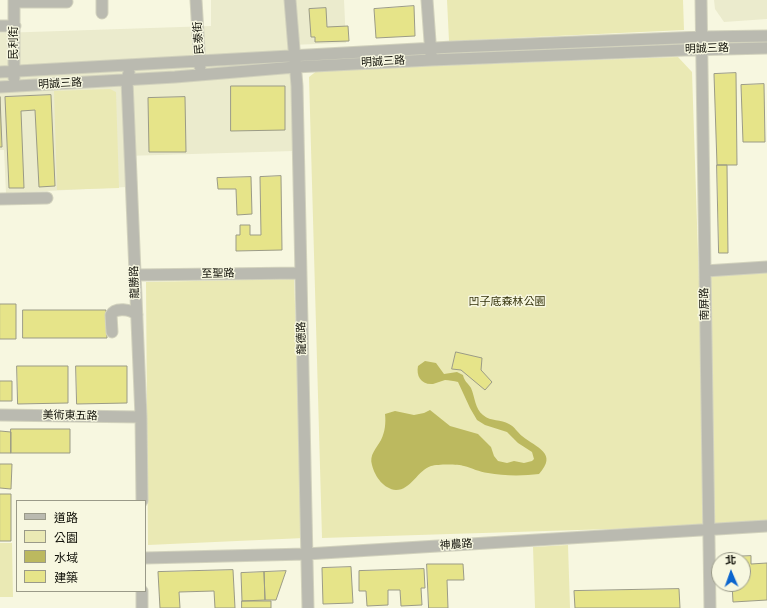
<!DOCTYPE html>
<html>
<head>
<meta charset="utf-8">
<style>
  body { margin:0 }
  #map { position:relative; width:767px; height:608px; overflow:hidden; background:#f7f7e0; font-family:"DejaVu Sans","Noto Sans TC",sans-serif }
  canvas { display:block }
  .legend { position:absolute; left:16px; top:500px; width:130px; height:92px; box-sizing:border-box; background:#f7f7e0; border:1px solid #9a9a89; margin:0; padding:5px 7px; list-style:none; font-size:12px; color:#0f0f07 }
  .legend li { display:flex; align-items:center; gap:8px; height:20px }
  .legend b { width:20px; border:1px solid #9a9a89 }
  .north { position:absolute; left:711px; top:552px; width:40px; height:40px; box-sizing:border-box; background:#f7f7e0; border:1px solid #9a9a89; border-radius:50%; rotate:358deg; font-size:11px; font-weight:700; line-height:16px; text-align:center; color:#0f0f07 }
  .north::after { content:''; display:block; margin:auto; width:14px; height:18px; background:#0b65ce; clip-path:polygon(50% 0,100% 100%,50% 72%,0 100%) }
</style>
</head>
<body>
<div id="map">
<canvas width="767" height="608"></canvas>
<ul class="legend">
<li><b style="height:5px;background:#babab0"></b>道路</li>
<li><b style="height:11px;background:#eae9b4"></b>公園</li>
<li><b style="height:11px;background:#bcb95f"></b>水域</li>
<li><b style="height:11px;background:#e6e489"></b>建築</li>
</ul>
<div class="north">北</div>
</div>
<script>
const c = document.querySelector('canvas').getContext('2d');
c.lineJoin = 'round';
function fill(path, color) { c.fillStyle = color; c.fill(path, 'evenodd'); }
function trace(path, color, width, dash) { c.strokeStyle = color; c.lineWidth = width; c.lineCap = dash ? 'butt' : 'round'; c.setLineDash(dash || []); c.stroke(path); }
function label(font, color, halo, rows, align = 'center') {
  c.font = font + ' "DejaVu Sans","Noto Sans TC",sans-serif'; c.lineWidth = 3; c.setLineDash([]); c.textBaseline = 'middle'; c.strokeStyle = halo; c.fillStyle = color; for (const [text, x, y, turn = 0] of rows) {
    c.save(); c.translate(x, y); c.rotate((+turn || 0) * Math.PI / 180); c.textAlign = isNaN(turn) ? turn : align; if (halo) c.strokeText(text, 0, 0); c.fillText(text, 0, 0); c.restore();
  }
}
fill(new Path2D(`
  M211,0h133l2,43 -57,2 3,30 2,76 -169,5 2,31 -121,6 -2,-43h-4v-117l211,-7z
  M714,0h53v19l-43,3 -9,-13z`), '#ebebcd');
fill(new Path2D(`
  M447,0h236l1,30 -235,11z
  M678,57l14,15 15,454 -385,12 -13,-461 9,-7z
  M110,89l6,3 3,96 -62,2 -3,-99z
  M767,270v252l-53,3 -7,-253z
  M294,279l10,259 -156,7 -2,-263z
  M0,543h12l1,54h-13z
  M568,545l2,63h-35l-2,-61z`), '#eae9b4');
fill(new Path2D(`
  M425,361l11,2 8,11 13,-2 6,3c1,6 5,8 8,13 4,9 4,21 12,27 8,7 18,4 26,9 6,3 8,8 13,12 15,12 36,17 17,38 -15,2 -36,2 -51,-1 -9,-1 -16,-5 -24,-7 -6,-2 -26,-2 -33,0 -13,4 -20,24 -35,24 -12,-1 -21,-13 -24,-25 -3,-10 4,-16 9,-25 4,-8 5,-17 4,-26l10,-3 19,4 10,-2 6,-3 20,16 28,8 13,13 3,9 4,5 9,2 7,-2 10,2 8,-2 2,-2 -2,-7 -14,-9 -11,-11 -22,-7 -8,-5 -7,-12 -12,-26c-4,-1 -9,-2 -13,-2 -4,1 -8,3 -12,4 -12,1 -17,-8 -15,-18z`), '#bcb95f');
const building = new Path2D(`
  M414,6l1,30 -39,2 -2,-29z
  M326,8l1,19 21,-1 1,15 -34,1v-5h-4l-2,-28z
  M736,73l1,92h-20l-3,-91z
  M764,84l1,58h-22l-2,-57z
  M231,86h54v44l-54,1z
  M51,95l4,91 -16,1 -4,-77 -14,1 3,77h-15l-4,-91z
  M0,97l2,50h-2z
  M185,97l1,55h-37l-1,-54z
  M717,165h10l1,88h-9z
  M281,176l1,74 -46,1v-16h4v-10h10v10h11l-1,-58z
  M251,177l1,37 -15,1 -1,-26h-18l-1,-11z
  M0,304h16v35h-16z
  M23,310h83l1,28h-84z
  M456,352l26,6 -1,12 11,12 -7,8 -24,-20 -9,-1z
  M17,366h51v37l-50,1z
  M76,366h51v37l-50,1z
  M0,381h12v20h-12z
  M11,429h59v24h-59z
  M0,431l11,1v21h-11z
  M0,464h12l-1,25 -11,-1z
  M0,494h11v47h-11z
  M751,556v8l16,-1v37l-34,2 -1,-18h11v-24h-13v-3z
  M427,564h36l1,16h-17l1,28h-19z
  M351,567l2,36 -30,1 -1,-36z
  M424,569l1,19h-4l1,17 -21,1 -1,-16h-12v15l-21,1 -1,-15h-7v-20z
  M233,570l2,38h-20l-1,-17 -35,1 1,16h-20l-2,-36z
  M286,571l-10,29h-11l-1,-28z
  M264,572l1,28 -23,1 -1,-28z
  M679,589l1,19h-105l-1,-17z
  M242,601h29v7h-29z`);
fill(building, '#e6e489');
trace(building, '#9b9b86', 1);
const minor = new Path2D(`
  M196,0l4,67
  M290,0l7,86 11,522
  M427,0l4,55
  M701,0l9,608
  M14,2h53
  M102,13v-13
  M0,26h15
  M0,72l453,-25 249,-10 65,-1
  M129,72l-2,8 14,337 1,84
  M14,78v-78
  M0,87l175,-10 120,-10 136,-7 254,-10 82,-2
  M0,199l47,-1
  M705,271l62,-4
  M135,275l166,-2
  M112,332l-1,-17c4,-8 20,-6 26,0
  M0,415l141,2
  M145,558l161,-4 461,-28
  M142,608v-17`);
trace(minor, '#d2d2bd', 13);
trace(minor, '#babab0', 11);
label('11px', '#0f0f07', '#f7f7e0', [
  ["民泰街",199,38,-94],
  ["民利街",14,43,-90],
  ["明誠三路",707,49,-2],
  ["明誠三路",383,62,-3],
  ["明誠三路",60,84,-3],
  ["至聖路",218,274,-1],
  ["龍勝路",135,282,-92],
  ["南屏路",705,304,-91],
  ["龍德路",302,338,-91],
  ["美術東五路",70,416,1],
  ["神農路",456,545,-4]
]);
label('11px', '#34330b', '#f7f7e0', [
  ["凹子底森林公園",507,302]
]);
</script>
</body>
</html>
